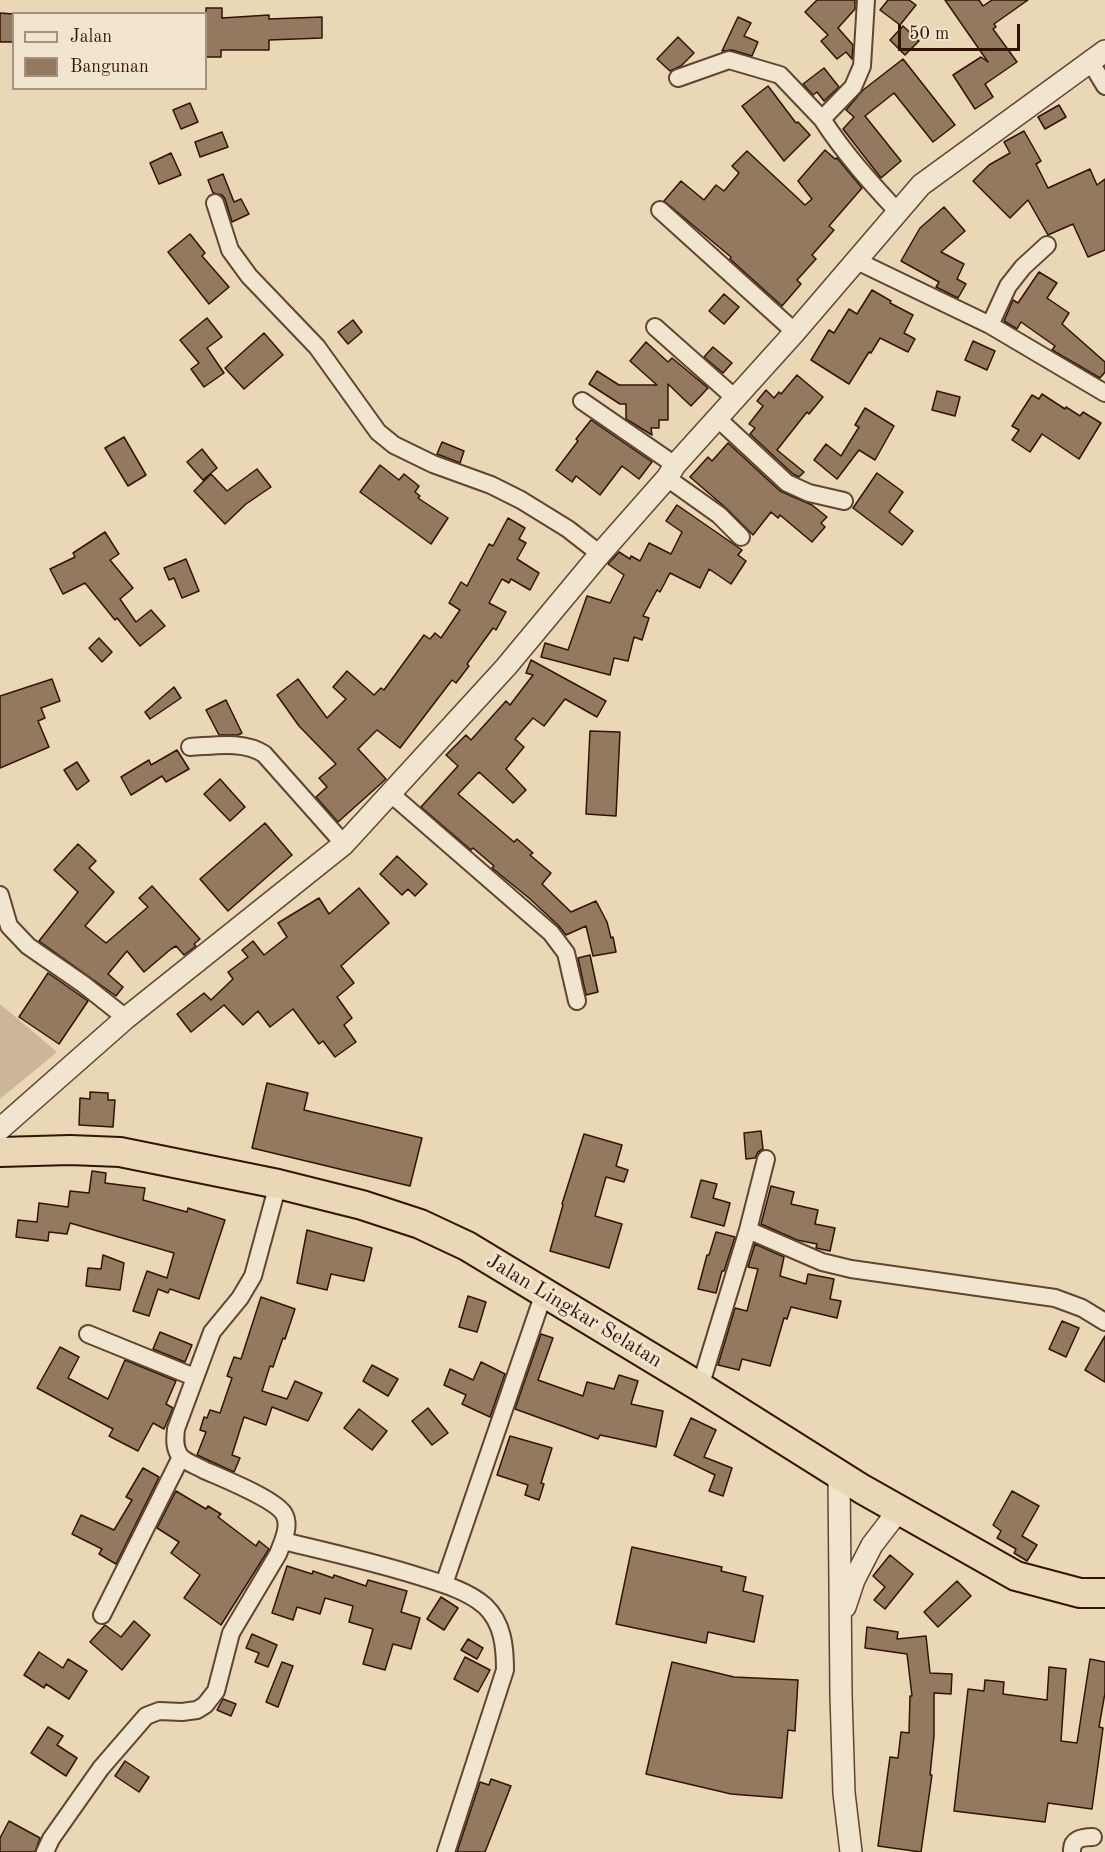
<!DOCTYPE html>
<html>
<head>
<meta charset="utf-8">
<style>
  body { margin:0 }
  #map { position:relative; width:1105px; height:1852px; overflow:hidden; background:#ead7b5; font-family:"Old Standard TT",serif }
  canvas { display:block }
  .legend { position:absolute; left:12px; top:12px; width:195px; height:78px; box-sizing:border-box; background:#f1e5cf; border:2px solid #a5917e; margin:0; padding:8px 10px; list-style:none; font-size:18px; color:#321404 }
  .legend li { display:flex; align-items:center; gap:12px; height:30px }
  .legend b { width:30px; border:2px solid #a5917e }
  .scale { position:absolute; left:898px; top:24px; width:122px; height:27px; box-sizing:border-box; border:3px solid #321404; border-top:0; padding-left:8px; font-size:18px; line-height:21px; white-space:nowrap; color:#321404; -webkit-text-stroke:4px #f1e5cf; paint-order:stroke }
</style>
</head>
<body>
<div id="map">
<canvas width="1105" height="1852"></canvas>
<ul class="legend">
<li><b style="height:8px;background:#f1e5cf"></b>Jalan</li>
<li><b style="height:16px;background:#927960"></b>Bangunan</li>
</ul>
<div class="scale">50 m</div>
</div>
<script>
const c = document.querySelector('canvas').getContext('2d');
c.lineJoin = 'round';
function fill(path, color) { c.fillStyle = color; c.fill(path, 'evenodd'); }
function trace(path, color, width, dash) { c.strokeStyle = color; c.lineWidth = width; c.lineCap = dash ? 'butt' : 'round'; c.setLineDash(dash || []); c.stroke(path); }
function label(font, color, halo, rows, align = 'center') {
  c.font = font + ' "Old Standard TT",serif'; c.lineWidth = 6; c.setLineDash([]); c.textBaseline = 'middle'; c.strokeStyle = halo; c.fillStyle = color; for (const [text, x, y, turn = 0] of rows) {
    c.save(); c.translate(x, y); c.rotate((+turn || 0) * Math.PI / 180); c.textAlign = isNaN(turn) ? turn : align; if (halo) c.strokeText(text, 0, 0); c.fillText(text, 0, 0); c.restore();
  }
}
fill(new Path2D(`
  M0,1004l57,48 -57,47z`), '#cbb697');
const building = new Path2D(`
  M817,0h38v9l-17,19 15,17 -1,14 -6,-7 -9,7 -16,-18 7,-6 -23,-23z
  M888,0h21l7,5 -16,20 -20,-15z
  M945,0h34l4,6 9,-6h36l-34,24 2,3 -3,2 24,33 -32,22 8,13 -18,12 -22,-34 28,-18 7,5z
  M206,8h16v10l47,-3v4l53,-2v21l-53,2v10h-48v7h-15z
  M0,13l14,1v28h-14z
  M738,17l13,6 -7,13 14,6 -6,14 -20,-6 -10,1z
  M903,26l16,15 -14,14 -15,-15z
  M678,37l16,16 -13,13 -11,5 -13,-12z
  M903,59l52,66 -22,17 -39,-49 -29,23 36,45 -20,17 -38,-49 11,-12 -8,-7 17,-20z
  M824,68l15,19 -15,14 -7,-9 -4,3 -10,-11z
  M768,86l28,37 2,-1 12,13 -26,26 -42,-55z
  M190,103l8,19 -17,7 -8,-19z
  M1059,105l7,12 -21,12 -7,-12z
  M1024,131l17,30 -5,3 12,24 42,-19 7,16 8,-6v71l-17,7 -15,-33 -25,11 -20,-35 -18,18 -37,-37 16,-16 21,-12 -6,-11z
  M222,132l6,15 -28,10 -5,-15z
  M825,150l10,9 2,-1 25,30 -33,38 5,4 -22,25 4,4 -19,21 4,4 -19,22 -52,-47 1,-2 -67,-56 17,-20 23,19 12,-15 8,6 15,-18 -7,-7 15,-15 58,54 7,-6 -14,-18z
  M171,153l10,22 -22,9 -9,-21z
  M223,174l11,28 7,-3 8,15 -17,8 -7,-23 -3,-4 -9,-2 -5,-13z
  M944,207l21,24 -24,21 23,12 -7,15 9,5 -8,14 -22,-11 3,-5 -38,-21 19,-33z
  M190,234l15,19 -3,3 27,31 -20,17 -41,-52z
  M1039,272l18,11 -10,15 22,15 -7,11 43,38v10l-5,6 -48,-28 3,-4 -34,-24 -4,7 -13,-8 9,-21 5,3z
  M872,290l19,11 -1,2 23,12 -9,18 11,6 -7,13 -28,-14 -9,15 -2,-1 -20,32 -38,-24 18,-30 5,3 15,-24 8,5z
  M724,294l15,13 -15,17 -15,-13z
  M207,318l15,19 -15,11 17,25 -20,14 -13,-18 8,-6 -19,-23z
  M353,320l9,12 -14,12 -10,-12z
  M264,333l19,22 -39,34 -19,-21z
  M973,341l22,10 -8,19 -22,-10z
  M646,342l22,20 4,-4 36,30 -17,18 -23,-22v36h-9v8h-8l1,7 -26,-16v-15h-6l-31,-20 8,-13 22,14h38l-27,-24z
  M713,347l19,16 -9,10 -19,-16z
  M797,375l26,22 -14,17 -2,-2 -30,38 27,22 -5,5 -6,-3 -43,-40 5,-6 -6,-4 14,-18 -6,-5 9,-11 8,8 5,-6 2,2z
  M937,391l23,6 -5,19 -23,-6z
  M1042,394l23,15 1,-2 14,9 3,-4 18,11 -22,36 -37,-25 -12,18 -18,-12 7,-10 -7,-4 20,-31 7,4z
  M865,408l29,18 -19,34 -16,-10 -22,29 -23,-19 12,-16 15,12 18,-29 -4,-2z
  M591,420l61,42 -13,17 -17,-13 -22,29 -24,-19 -4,6 -16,-12 22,-29 -2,-2z
  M124,437l22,38 -18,11 -23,-38z
  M442,442l22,9 -4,12 -23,-9z
  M728,443l52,48 32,14 15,12 -6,6 4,4 -13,15 -32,-27 -2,3 -7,-6 -18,23 -27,-27 -36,-31 18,-20 4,4z
  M202,449l15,19 -14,12 -16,-18z
  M380,465l19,15 5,-6 15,12 -4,6 5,4 -2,2 30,20 -17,26 -71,-52z
  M257,469l14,18 -25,17 -21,20 -31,-33 17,-17 16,17z
  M877,473l26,19 -14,20 24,19 -11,14 -49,-37z
  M677,505l65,45 -4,5 8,6 -15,23 -22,-15 -9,19 -30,-15 -10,19 -3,-2 -14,26 6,2 -7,22 -8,-3 -6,24 -14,-3 -4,17 -69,-18 4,-14 23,7 19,-54 23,7 14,-28 -16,-11 11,-12 11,7 1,-3 9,5 9,-18 22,11 11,-22 -16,-11z
  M508,518l17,10 -6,11 7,4 -9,16 22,14 -9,17 -19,-11 -2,4 -7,-4 -13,24 17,9 -10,18 -3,-2 -26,36 2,2 -13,17 -4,-3 -52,68 -23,-18 -19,19 28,30 -48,43 -22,-25 11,-10 -8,-9 17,-14 -37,-38 -22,-31 21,-16 29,39 19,-19 -13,-12 14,-16 27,24 7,-7 3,2 40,-55 6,4 5,-6 6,5 19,-28 -11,-7 12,-21 6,4 22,-42 4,2z
  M105,532l14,22 -9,6 23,28 -13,11 16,23 15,-12 14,16 -25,20 -23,-28 -2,2 -30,-37 -22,11 -13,-25 25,-12 -2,-4z
  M186,559l13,32 -17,7 -8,-20 -5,2 -5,-12z
  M99,638l13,14 -10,10 -13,-14z
  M531,660l75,41 -9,16 -32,-18 -21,27 -11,-8 -18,21 9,8 -18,22 20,21 -13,13 -34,-31 -21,22 56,48 3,-3 16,14 -3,2 21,18 -9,11 29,28 25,-11 11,21 4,16 2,-1 3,15 -23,4 -7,-30 -20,9 -8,-10 -29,-27 -37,-30 2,-2 -21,-18 -2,2 -50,-43 37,-41 -12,-11 20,-20 5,5 35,-39 4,4 23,-30 -7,-2z
  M52,679l8,22 -19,7 4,10 -7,3 11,26 -49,21v-72z
  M174,687l7,11 -31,21 -5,-7z
  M226,700l16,33 -4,2h-19l-13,-25z
  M590,731l30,1 -4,84 -30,-2z
  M177,750l12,19 -23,13 -4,-6 -31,19 -10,-18 28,-17 2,5z
  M77,762l12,19 -12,9 -13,-20z
  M220,779l25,28 -15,14 -26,-27z
  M265,823l27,32 -64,56 -28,-32z
  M78,844l18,17 -7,7 25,24 -29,34 21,17 42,-36 -9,-9 13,-12 48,53 -6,5 2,2 -12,9 -8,-9 -5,3 -27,23 -17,-21 -19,23 15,13 -7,9 -77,-55 39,-49 -24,-22z
  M397,856l30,28 -12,12 -7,-7 -6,6 -22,-21z
  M359,888l30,35 -48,43 13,17 -17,14 15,21 -8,7 12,17 -21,15 -12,-16 -4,3 -26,-35 -23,18 -12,-16 -15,14 -19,-20 -33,27 -14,-18 27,-21 7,7 22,-21 -5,-7 20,-15 -6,-7 11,-9 11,14 23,-18 -9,-14 41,-25 10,16z
  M590,955l8,37 -12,3 -8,-37z
  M48,973l40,28 -29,43 -40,-27z
  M267,1083l41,10 -4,17 118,28 -12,48 -158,-38z
  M90,1092l18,1v7h7l-2,27 -34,-2 1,-27 10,1z
  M761,1131l2,18 -5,3 -3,6 -9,1 -2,-26z
  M584,1134l38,11 -6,21 12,4 -4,12 -18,-5 -11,39 27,8 -13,44 -59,-17 13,-46 -1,-1z
  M92,1171l14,2 -1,10 40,5 -2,12 44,12 1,-4 37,12 -26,79 -29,-10 -2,4 -10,-4 -9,27 -16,-5 14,-40 20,7 7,-25 -104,-30 -3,11 -18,-2 -1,9 -32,-4 2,-17 19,2 2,-19 29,4 2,-16 19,2z
  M701,1180l16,4 -4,14 17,5 -6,23 -33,-9z
  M771,1186l23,6 -3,12 27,6 -3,14 20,4 -5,23 -14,-3 1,-4 -20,-4 -36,-16z
  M307,1230l65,18 -8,33 -33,-7 -4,16 -30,-7z
  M716,1232l19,5 -11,34h-2l-6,22 -18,-4 9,-34h2z
  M755,1244l29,13 -4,19 26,8 2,-10 26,5 -4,20 11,2 -4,17 -46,-11 -4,12 -3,-1 -14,48 -28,-7 -3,11 -21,-5 17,-57 12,3 11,-42 -10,-2z
  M103,1255l21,8 -4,27 -34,-4 2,-18 13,1z
  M468,1296l18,6 -9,30 -18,-5z
  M261,1297l34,12 -10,30 -2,-1 -10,29 -3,-1 -8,25 25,8 8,-18 27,12 -14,28 -36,-14 -6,18 -22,-8 -12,38 8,3 -6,14 -37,-17 9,-23 -6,-2 4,-13 3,1 3,-8 10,3 12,-35 -5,-2 7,-19 7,2z
  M1062,1321l17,7 -13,29 -17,-8z
  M160,1332l32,13 -7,17 -32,-13z
  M541,1334l12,4 -15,42 45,16 4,-14 27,7 5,-14 19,6 -7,23 32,7 -7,36 -56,-12 -2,4 -83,-30z
  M1105,1336v46l-20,-12z
  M60,1347l19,10 -11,21 40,21 17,-39 51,21 -10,23 7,4 -9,21 -11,-6 -15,28 -29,-15 4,-7 -76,-41z
  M481,1362l24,12 -15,43 -28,-13 4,-9 -22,-10 6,-16 23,11z
  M372,1365l26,14 -10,17 -25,-15z
  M428,1408l20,25 -16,12 -20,-24z
  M359,1409l28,22 -15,19 -28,-22z
  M691,1418l25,12 -12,27 28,11 -9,28 -14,-5 6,-16 -41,-20z
  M510,1436l42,12 -11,35 3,1 -5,16 -14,-5 3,-10 -31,-10z
  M143,1468l16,9 -43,87 -17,-10 3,-5 -30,-15 9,-19 33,15 18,-30 -6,-3z
  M176,1491l30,18 2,-3 13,8 -3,3 38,29 3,-5 10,8 -48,76 -37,-27 16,-23 -29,-22 8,-11 -22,-14z
  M1012,1491l27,15 -17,30 15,9 -10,16 -13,-8 2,-4 -19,-11 4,-7 -8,-6z
  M632,1547l90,20 -1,4 25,6 -3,14 20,5 -9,46 -46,-10 -2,11 -90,-19z
  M890,1555l23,19 -28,35 -11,-9 11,-13 -12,-11z
  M287,1566l25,8 1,-3 20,7 1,-3 32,11 2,-6 39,11 -6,21 19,6 -9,31 -18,-5 -8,26 -22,-6 10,-35 -24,-7 4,-16 -28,-8 -5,16 -23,-7 -4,13 -21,-7z
  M957,1581l14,15 -33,31 -14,-15z
  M441,1597l17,11 -14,22 -17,-11z
  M134,1621l16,14 -28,35 -32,-28 15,-17 16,12z
  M867,1627l31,5 -1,7 29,-3 4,37 22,1 -1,20 -17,-1v43l-4,39h2l-11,77 -43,-6 12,-89 8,1 3,-26 8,1 1,-37h2l-5,-42 -42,-6z
  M252,1634l25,11 -9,22 -13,-5 4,-9 -13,-5z
  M468,1639l15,9 -6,11 -16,-9z
  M39,1652l24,16 5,-9 19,12 -18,28 -23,-15 -2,4 -20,-13z
  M465,1657l25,13 -12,22 -24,-13z
  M1090,1659l15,3v31l-6,34 4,1 -11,81 -44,-6 -3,19 -91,-11 14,-122 16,2 1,-11 19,2 -1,12 44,6 2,-33 17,2 -5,72 16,2z
  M282,1662l11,4 -15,41 -12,-5z
  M672,1662l62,15 64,3 -3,51 -7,-1 -6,68 -51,-4 -85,-20z
  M223,1699l13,5 -5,12 -14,-6z
  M48,1727l15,9 -6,9 20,13 -11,18 -35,-23z
  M125,1761l24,16 -10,15 -24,-16z
  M491,1779l20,7 -26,66h-28l23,-70 9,3z
  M9,1821l31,17 -5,14h-35v-14z`);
fill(building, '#927960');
trace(building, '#321404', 1.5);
const minor = new Path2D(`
  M866,0l-4,66 -9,21 -31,32c22,34 48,63 75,92
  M1090,61l15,25
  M678,78l51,-18 51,15 42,44
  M215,203l15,47 19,26 68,71 61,85 16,13 39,19 58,21 30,15 47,29 32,25
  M660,210l135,122
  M857,261l133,64 115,68
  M990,325l18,-39 15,-19 24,-22
  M655,327l80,71
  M582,401l93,64
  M717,418l70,65 22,10 35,8
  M667,478l52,37 22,22
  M190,747c23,-1 53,-7 74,7l80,90
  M391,794l160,139 15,20 11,48
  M0,895l9,31 19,20 55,38 43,34
  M748,1230l18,-71
  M88,1334l106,43
  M700,1387l48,-157 74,32 29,7 204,29 27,10 23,14
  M283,1541c46,11 91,21 135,35 22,7 49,14 67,30 18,17 20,41 20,64l-59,182
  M444,1584l100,-291
  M102,1615l79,-158
  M45,1852l6,-13 50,-71 45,-52 13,-5 23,1 15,-2 8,-5 11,-14 15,-58 47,-79c4,-11 13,-28 6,-40 -9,-15 -62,-36 -80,-44 -7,-4 -19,-8 -24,-14 -6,-8 -5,-18 -4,-27l36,-97 28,-34 13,-22 25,-92
  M1072,1852c-1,-13 10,-15 21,-15`);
const tertiary = new Path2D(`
  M0,1129l126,-111 218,-174 162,-177 94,-113 67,-76 8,-13 120,-133 126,-147 184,-134
  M839,1474l2,221 3,98 7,59
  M845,1607l9,-27 18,-35 27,-35`);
const trunk = new Path2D(`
  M0,1152l70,-2 50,2 158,32 84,21 58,19 47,22 233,141 162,102 154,87 64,17h25`);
trace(minor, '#604530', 20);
trace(tertiary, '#604530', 24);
trace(trunk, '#321404', 32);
trace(minor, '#f1e5cf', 16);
trace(tertiary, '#f1e5cf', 21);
trace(trunk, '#ead7b5', 28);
label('21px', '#321404', '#f1e5cf', [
  ["Jalan Lingkar Selatan",574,1311,31]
]);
</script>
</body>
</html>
